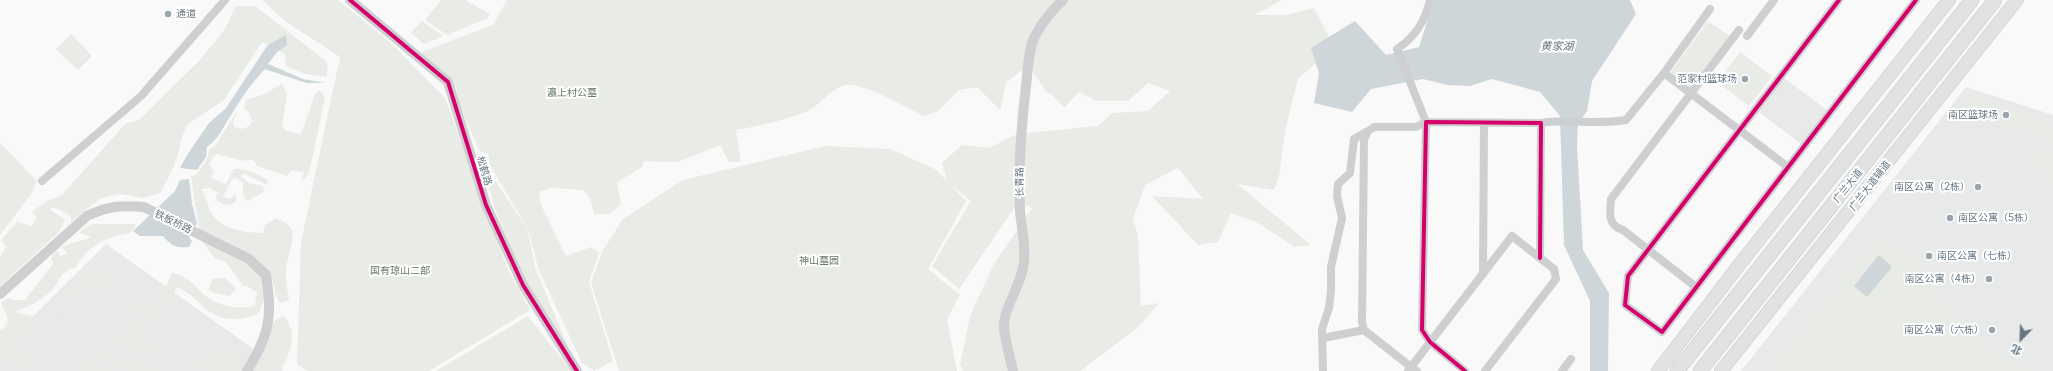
<!DOCTYPE html>
<html>
<head>
<meta charset="utf-8">
<style>
  body { margin:0 }
  #map { position:relative; width:2053px; height:371px; overflow:hidden; background:#f9f9f9; font-family:Inter,"Noto Sans SC",sans-serif }
  canvas { display:block }
  .north { position:absolute; left:2001px; top:319px; width:40px; height:40px; -webkit-text-stroke:3px #fff; paint-order:stroke; rotate:203deg; font-size:11px; font-weight:700; line-height:16px; text-align:center; color:#657683 }
  .north::after { content:''; display:block; margin:auto; width:14px; height:18px; background:#657683; clip-path:polygon(50% 0,100% 100%,50% 72%,0 100%) }
</style>
</head>
<body>
<div id="map">
<canvas width="2053" height="371"></canvas>
<div class="north">北</div>
</div>
<script>
const c = document.querySelector('canvas').getContext('2d');
c.lineJoin = 'round';
function fill(path, color) { c.fillStyle = color; c.fill(path, 'evenodd'); }
function trace(path, color, width, dash) { c.strokeStyle = color; c.lineWidth = width; c.lineCap = dash ? 'butt' : 'round'; c.setLineDash(dash || []); c.stroke(path); }
function label(font, color, halo, rows, align = 'center') {
  c.font = font + ' Inter,"Noto Sans SC",sans-serif'; c.lineWidth = 4; c.setLineDash([]); c.textBaseline = 'middle'; c.strokeStyle = halo; c.fillStyle = color; for (const [text, x, y, turn = 0] of rows) {
    c.save(); c.translate(x, y); c.rotate((+turn || 0) * Math.PI / 180); c.textAlign = isNaN(turn) ? turn : align; if (halo) c.strokeText(text, 0, 0); c.fillText(text, 0, 0); c.restore();
  }
}
fill(new Path2D(`
  M1784,78l43,32 -26,34 -42,-32z
  M1966,87l87,28v256h-312z
  M106,244l177,126 -1,1h-282v-22z`), '#e8e9e9');
fill(new Path2D(`
  M262,0h76l53,43 54,55 62,170 23,42 -101,61h-121l-11,-6 4,-123 39,-185 -55,-36z
  M441,0h24l25,14 -2,4 -41,17 -22,-15z
  M507,0h775l-28,15h32l28,-7 20,39 -36,32 -12,48 -7,49 -5,14 -37,-6 74,61 -16,2 -39,-25 -25,-9 -13,29 -20,3 -46,-49 51,3 -25,-31 -33,17 -12,34 5,16 3,71 18,-3 -22,25 -57,43h-117l-3,-6 10,-49 24,-52 38,-56 -13,-7 -60,88 -27,-23 39,-65 -20,-16 15,16 -38,68 32,26 -13,24 10,52h-338l-28,-88 11,-31 21,-33 60,-39 142,-34 65,3 45,20 12,12 -5,-18 20,-18 27,3 28,-14 81,-8 14,-13 36,-2 22,-20 -22,-8 -20,18h-31l-18,-9 -15,16 -13,-15 -3,1 -20,-29 -22,18 -6,27 -23,-23 -18,3 -21,21 -14,5c-19,-9 -54,-30 -73,-31 -16,-2 -29,18 -41,25 -17,8 -55,17 -74,20l5,32h-12l-9,-17 -42,17 -34,-1 -2,6 -25,15 4,22 -11,10h-16l-3,-13 -7,-11 -32,-2 -13,4 2,13 25,51 25,-9 8,6 -10,29 24,79 -19,10 -12,-8 -44,-95 -9,-37 -39,-66 -2,-12 -8,-1 -20,-46 -4,-19 -37,-34 74,-28z
  M236,6h19l71,55 2,8 -2,8 -21,-3 -19,-8 -1,-12 -23,-12 -38,58 -36,24 -7,15 -3,15 -5,14 -13,25 -17,5 -23,-4 -19,4 -30,24v-6l-18,-9 -3,3 15,9 -5,12 -60,55v-28l6,-11 -5,-7 16,-18 15,4 5,-9 -5,-5 15,-11 15,-6 63,-71 14,-4 61,-60 25,-31z
  M422,21l21,15 -19,8 -13,-11z
  M1708,21l23,16 -39,51 -22,-15z
  M71,34l21,22 -14,14 -22,-21z
  M1740,52l32,24 -23,30 -32,-24z
  M282,84l5,10 -5,32 4,5 15,3 14,-40 5,-4 5,8 -15,71 -4,8 -5,4 3,-10 -4,1 -8,-2 -5,6 -30,-10 -3,-5 -6,-2 -3,2 -29,-7 -7,9 5,10 -3,5 15,6 8,-15c9,-1 28,5 34,12l-1,4 -22,-11 -5,2 9,7 14,3 1,6 -17,9 -4,-7v-12l-7,-4 -4,1 -9,18 7,2 5,-5 2,5c-6,9 -11,6 -20,2l-1,-6 4,-1 -10,-6 -9,1c5,7 6,15 10,23 9,17 34,21 52,21l2,-8 10,-6c31,6 12,31 11,53 -1,9 2,19 3,28l-9,3c-7,-8 -4,-17 -9,-25 -16,-25 -47,-36 -72,-49l-8,-53 5,-1 10,-14 4,-13 4,-1 24,-37 -5,12 2,5 7,2 8,-3 2,-6 -3,-7 -5,-5 2,-8 18,-6z
  M1973,92l35,16 45,17v16l-53,-19 -33,-15z
  M2015,142l38,14v33l-22,-31z
  M0,143l37,38 -6,13 -31,41z
  M481,159l47,71 7,37 36,88 -44,-71 -32,-75z
  M92,224h44c-5,13 -11,9 -22,12 -17,6 -31,16 -38,31 -21,7 -13,13 -26,25 -10,10 -23,15 -36,20l25,5v5l-18,19 2,10 8,4 10,9 -1,7h-11l-26,-15 -3,2v-28c15,-7 4,-17 1,-28l7,-4 6,2h11l28,-36 -2,-6 6,-8 3,6 7,-2 -5,-7c10,-5 19,-5 29,-10l-12,-4 4,-4z
  M1878,236l31,16 18,20 21,37 38,41 16,10 27,11h-261z
  M199,238l49,26 15,14 2,20 -7,16c-17,7 -37,8 -52,-5 -10,-9 -17,-17 -30,-22l-5,21 -13,5 -15,19 1,11 -5,6h-12l-12,-8 18,-27 14,4 3,-2 -29,-13 2,-4 29,11 5,-4 15,-33c16,2 23,14 35,24 12,9 34,14 48,8l2,-13 -10,-6h-4l-17,-24 -11,-4z
  M98,264l8,10 -2,14 2,12 -20,-15 -28,29 -5,-6 38,-41z
  M225,278l11,10 -6,8 -16,-3 -6,-4 5,-10z
  M283,316c16,14 7,40 -3,55h-24l16,-45 2,-5z
  M528,316l43,55h-135z
  M99,323l-7,13 4,8 5,4h5l27,16 6,-13 7,-6 12,-17 -7,27 2,16h-27l-30,-17 -7,-9v-9z
  M226,341l4,12 8,5 4,7 -3,6 -48,-1 -2,-14h23z
  M80,356l8,1 24,14h-40l4,-11 4,5 4,-3z`), '#e8ebe6');
fill(new Path2D(`
  M1434,0h196l6,14 -44,67 -5,30 -9,13 -1,22 6,104 26,43 -1,78h-18v-70l-26,-56 -4,-129 -20,-24 -48,-13 -22,7 -23,-1 -24,-6 -52,10 -19,23 -38,-9 5,-30 -8,-25 44,-27 31,34 33,-8z
  M286,35l1,10 -10,7 -9,12 35,15 22,4h-19l-41,-14c-13,13 -24,30 -34,46 -8,12 -12,24 -24,32l-1,10 -9,13 -17,-2 7,-13 22,-32 17,-15 41,-62z
  M189,179l3,25 5,19 -8,14 3,4 -3,6c-13,1 -18,-1 -26,-11h-23l-7,-5 42,-40 5,-11z
  M1879,255l13,12 -25,30 -13,-11z`), '#ced6d9');
const secondary = new Path2D(`
  M1658,371l81,-106 210,-265
  M1721,371l296,-371`);
const primary = new Path2D(`
  M1677,371l295,-371
  M1700,371l295,-371`);
trace(secondary, '#d5d6d7', 14);
trace(primary, '#d5d6d7', 15);
trace(new Path2D(`
  M1839,0l-211,276 -3,29 37,27 254,-332
  M1747,36l27,-36
  M1664,73l124,94
  M1541,123c28,-4 56,2 85,-3l38,-47 46,-64
  M42,181l99,-85 84,-96
  M1483,274l1,-151
  M1696,287l-73,-57c-16,-5 -13,-17 -12,-31l128,-169
  M1323,338l41,-8
  M1323,371l-1,-42 7,-21 2,-17v-24l11,-49 -5,-22 1,-12 12,-11 4,-34 14,-8
  M1408,371l3,-4 -47,-37 -2,-8 2,-182 4,-9 6,-4h42l10,-5 -29,-73c18,-12 28,-27 33,-49
  M1417,371l-6,-4 101,-131 42,33 2,10 -71,92
  M1465,371l-35,-29 -8,-12 4,-208 115,1 -1,135
  M1562,371l9,-12`), '#cecfd0', 8);
trace(new Path2D(`
  M350,0l98,82 38,123 37,80 54,86
  M0,294l87,-78c21,-10 34,-11 57,-9l105,52 17,16c7,42 3,60 -19,96
  M1013,371c-3,-14 -8,-30 -9,-44 -1,-19 19,-44 20,-66 2,-18 -3,-34 -4,-51 -2,-42 1,-83 6,-124 2,-16 2,-36 9,-50 7,-13 18,-27 28,-36`), '#cecfd0', 10);
trace(secondary, '#e1e2e2', 12);
trace(primary, '#e1e2e2', 13);
trace(new Path2D(`
  M350,0l98,82 38,123 37,80 54,86
  M1839,0l-211,276 -3,29 37,27 254,-332
  M1465,371l-35,-29 -8,-12 4,-208 115,1 -1,135`), '#d6006c', 4);
for (const [x, y, r, color] of [
  [168,14,4,"#99a4ac"],
  [1745,79,4,"#99a4ac"],
  [2006,115,4,"#99a4ac"],
  [1978,187,4,"#99a4ac"],
  [1950,218,4,"#99a4ac"],
  [1929,256,4,"#99a4ac"],
  [1989,279,4,"#99a4ac"],
  [1992,330,4,"#99a4ac"]
]) { const dot = new Path2D(); dot.arc(x, y, r, 0, 2 * Math.PI); c.fillStyle = color; c.fill(dot); trace(dot, '#fff', 1.5); }
label('10px', '#657683', '#fff', [
  ["通道",176,14,"left"],
  ["范家村篮球场",1737,79],
  ["南区篮球场",1998,115],
  ["南区公寓（2栋）",1970,187],
  ["南区公寓（5栋）",1958,218,"left"],
  ["南区公寓（七栋）",1937,256,"left"],
  ["南区公寓（4栋）",1981,279],
  ["南区公寓（六栋）",1984,330]
], 'right');
label('10px', '#687a64', '#fff', [
  ["瀛上村公墓",572,93],
  ["神山墓园",819,261],
  ["国有琼山二部",400,271]
]);
label('10px', '#657683', '#fff', [
  ["松鹤路",484,171,73],
  ["长青路",1020,182,-91],
  ["广兰大道",1848,186,-51],
  ["广兰大道辅道",1870,186,-52],
  ["铁板桥路",173,222,26]
]);
label('italic 11px', '#60757c', '#fff', [
  ["黄家湖",1557,47]
]);
</script>
</body>
</html>
